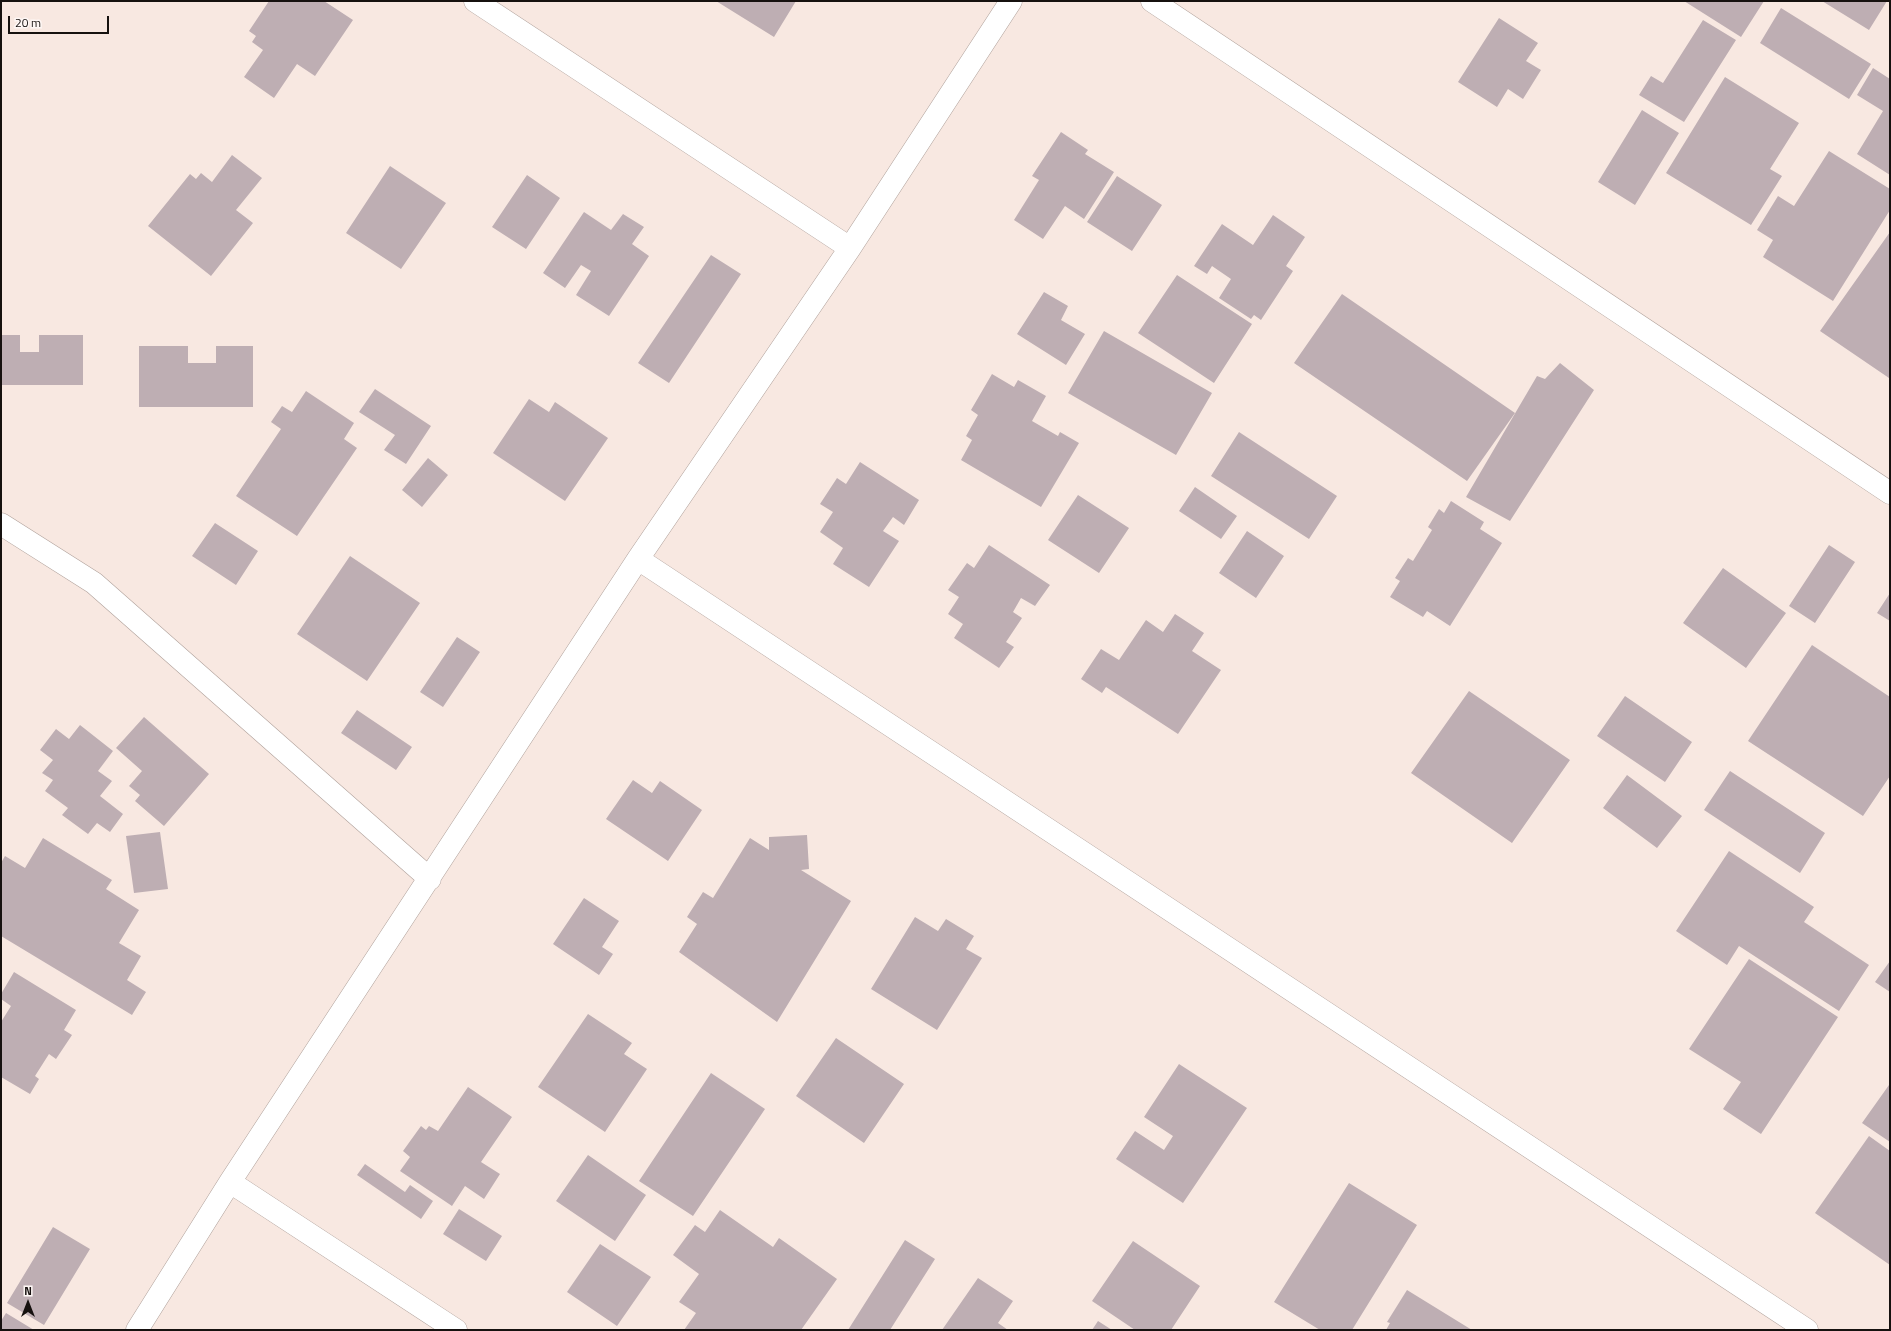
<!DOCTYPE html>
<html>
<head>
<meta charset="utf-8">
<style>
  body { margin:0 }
  #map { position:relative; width:1891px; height:1331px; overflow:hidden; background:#f8e8e1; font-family:"Titillium Web",sans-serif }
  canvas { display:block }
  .frame { position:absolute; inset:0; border:2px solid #16110f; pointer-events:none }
  .north { position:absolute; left:8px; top:1283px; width:40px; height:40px; -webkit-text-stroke:3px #fef7f5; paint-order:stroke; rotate:0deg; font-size:11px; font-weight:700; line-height:16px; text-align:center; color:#16110f }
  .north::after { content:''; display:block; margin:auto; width:14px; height:18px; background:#16110f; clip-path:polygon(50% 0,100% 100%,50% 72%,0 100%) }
  .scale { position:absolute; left:8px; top:16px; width:101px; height:18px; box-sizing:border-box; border:2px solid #16110f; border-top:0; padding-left:5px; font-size:12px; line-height:14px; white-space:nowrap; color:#16110f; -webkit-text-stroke:3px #fef7f5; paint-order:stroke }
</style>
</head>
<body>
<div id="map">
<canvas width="1891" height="1331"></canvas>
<div class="frame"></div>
<div class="north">N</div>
<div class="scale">20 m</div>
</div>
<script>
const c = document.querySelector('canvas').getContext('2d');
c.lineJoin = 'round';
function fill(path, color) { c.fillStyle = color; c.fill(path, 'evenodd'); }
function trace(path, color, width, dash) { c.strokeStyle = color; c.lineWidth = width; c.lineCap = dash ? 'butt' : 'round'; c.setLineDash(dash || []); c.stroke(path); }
fill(new Path2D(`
  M269,1h55l29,19 -38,56 -18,-12 -23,34 -30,-21 19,-27 -11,-8 4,-6 -7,-5z
  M716,1h80l-22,36z
  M1684,1h80l-23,36z
  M1822,1h65l-18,29z
  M1781,8l90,56 -22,35 -89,-56z
  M1499,18l39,25 -12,18 15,9 -18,29 -15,-10 -11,18 -39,-25z
  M1703,20l33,20 -52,82 -45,-27 12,-19 12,7z
  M1873,68l17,11v96l-33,-21 26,-43 -26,-16z
  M1725,77l74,46 -29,46 12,7 -31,49 -85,-52z
  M1642,110l37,23 -44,72 -37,-23z
  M1061,132l27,18 -3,4 29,18 -30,47 -19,-13 -22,33 -29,-19 25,-40 -7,-4z
  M1829,151l61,38v21l-57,91 -70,-44 10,-17 -16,-10 21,-34 16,10z
  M232,155l30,23 -26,32 17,13 -42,53 -63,-50 42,-52 6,5 5,-6 11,9z
  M390,166l56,37 -45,66 -55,-36z
  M527,175l33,23 -34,51 -34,-22z
  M1117,176l45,29 -30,46 -45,-29z
  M584,212l27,18 12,-16 21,13 -12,17 17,12 -40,60 -33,-21 15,-24 -10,-6 -16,23 -22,-15z
  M1273,215l32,22 -19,29 7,5 -32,49 -7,-5 -3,4 -32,-21 12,-19 -19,-13 -5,8 -13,-8 28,-42 31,21z
  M1890,232v145l-1,1 -69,-47z
  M711,255l30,19 -72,109 -31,-20z
  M1177,275l75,49 -38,59 -76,-50z
  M1044,292l24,14 -7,14 24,14 -19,31 -49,-31z
  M1342,294l173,119 -48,68 -173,-118z
  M1104,331l108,62 -36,62 -108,-62z
  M1,335h19v17h19v-17h44v50h-82z
  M139,346h49v17h28v-17h37v61h-114z
  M1560,363l34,27 -84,131 -44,-24 71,-121 8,3z
  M992,374l22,13 4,-7 28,16 -14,25 26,15 2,-4 19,11 -38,64 -80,-47 11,-20 -6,-4 12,-21 -7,-5z
  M375,389l56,37 -25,38 -22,-14 11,-15 -36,-23z
  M306,391l48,32 -10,16 13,9 -60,88 -61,-40 45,-67 -10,-7 11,-16 10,6z
  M529,399l20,13 6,-10 53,36 -43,63 -72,-48z
  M1239,432l98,64 -28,43 -98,-63z
  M428,458l20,17 -26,32 -20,-17z
  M860,462l59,38 -15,25 -11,-8 -10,14 16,10 -30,46 -36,-23 10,-16 -23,-16 13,-20 -13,-8 17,-26 9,6z
  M1195,487l42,29 -16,23 -42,-28z
  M1078,495l51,33 -30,45 -51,-33z
  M1451,501l33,21 -4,7 22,14 -52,83 -23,-15 -4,6 -33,-20 10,-16 -5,-3 13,-20 5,3 19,-31 -4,-3 11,-18 5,4z
  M215,523l43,28 -22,34 -44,-29z
  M1247,531l37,25 -28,42 -37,-25z
  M989,545l61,40 -15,21 -14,-8 -8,14 9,6 -16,24 8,5 -15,21 -45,-30 9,-14 -15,-10 11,-17 -11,-7 19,-27 7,5z
  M1829,545l26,17 -40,61 -26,-17z
  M350,556l70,47 -53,78 -70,-47z
  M1723,568l63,45 -40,55 -63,-45z
  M1890,593v28l-13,-8z
  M1175,614l29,19 -12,18 29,19 -43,64 -72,-47 -4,6 -21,-14 20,-30 18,11 27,-40 17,12z
  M457,637l23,15 -37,55 -23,-15z
  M1812,645l78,52v79l-27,40 -115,-75z
  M1469,691l101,69 -58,83 -101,-70z
  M1625,696l67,46 -27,40 -68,-46z
  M357,710l55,37 -16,23 -55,-37z
  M144,717l65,57 -45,52 -29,-25 5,-6 -11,-9 13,-15 -26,-23z
  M80,725l33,26 -15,20 14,10 -12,15 23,18 -13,18 -13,-9 -9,11 -26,-19 6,-7 -23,-17 8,-11 -11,-7 11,-13 -13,-10 16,-21 13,10z
  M1730,771l95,62 -25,40 -96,-63z
  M1627,775l55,41 -25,32 -54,-40z
  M633,780l19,13 8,-12 42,29 -34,51 -62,-42z
  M160,832l8,57 -34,4 -8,-57z
  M807,835l2,34 -8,1 50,31 -74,121 -98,-70 18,-28 -10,-7 16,-25 10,6 37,-60 19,12v-13z
  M43,838l69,42 -6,9 33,21 -20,33 22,13 -14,24 19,12 -14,23 -131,-79 1,-31 -1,-42 4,-7 20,12z
  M1729,851l85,56 -10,15 65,43 -30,46 -100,-65 -12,19 -51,-34z
  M584,898l35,23 -17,26 11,7 -14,21 -46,-31z
  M915,917l23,14 8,-12 28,17 -8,13 16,9 -45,72 -66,-41z
  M1749,959l89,58 -77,117 -38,-25 18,-27 -52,-33z
  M1890,961v31l-15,-10z
  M14,972l62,38 -12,20 8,5 -16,24 -7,-5 -14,22 4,3 -9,15 -29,-17v-55l10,-16 -10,-7v-5z
  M588,1014l44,29 -8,11 23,15 -42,63 -67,-45z
  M836,1038l68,46 -40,59 -68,-47z
  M1179,1064l68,44 -64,95 -67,-44 19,-28 29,19 9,-14 -29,-19z
  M711,1073l54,36 -72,107 -54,-35z
  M1889,1085h1v57l-28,-19z
  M468,1087l44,30 -31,45 19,12 -16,25 -19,-13 -13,20 -52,-35 10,-14 -7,-6 18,-25 5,4 3,-4 9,5z
  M1869,1136l21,15v114l-75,-52z
  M588,1155l58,40 -31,46 -59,-40z
  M365,1164l40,28 5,-7 23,16 -12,18 -64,-44z
  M1349,1183l68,42 -65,105h-32l-46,-28z
  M459,1209l43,27 -16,25 -43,-27z
  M720,1210l53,37 6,-9 58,41 -36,51h-117l12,-17 -17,-11 20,-28 -26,-19 22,-30 10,7z
  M53,1227l37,22 -46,76 -37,-22z
  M905,1240l30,19 -45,71h-42z
  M1133,1241l67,45 -29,44h-36l-43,-29z
  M600,1244l51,33 -34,49 -50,-34z
  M978,1278l35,23 -15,22 10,7h-66z
  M1407,1290l65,40h-86l4,-7 -3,-1z
  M6,1313l28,17h-33v-9z
  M1098,1321l14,9h-20z`), '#beaeb3');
const minor = new Path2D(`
  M475,1l375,247
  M1152,1l738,492
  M1,524l93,59 336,296
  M638,559l1169,771
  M230,1182l226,148
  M137,1330l93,-148 408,-623 212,-311 161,-247`);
trace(minor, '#afa09a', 23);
trace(minor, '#fff', 22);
</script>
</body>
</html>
